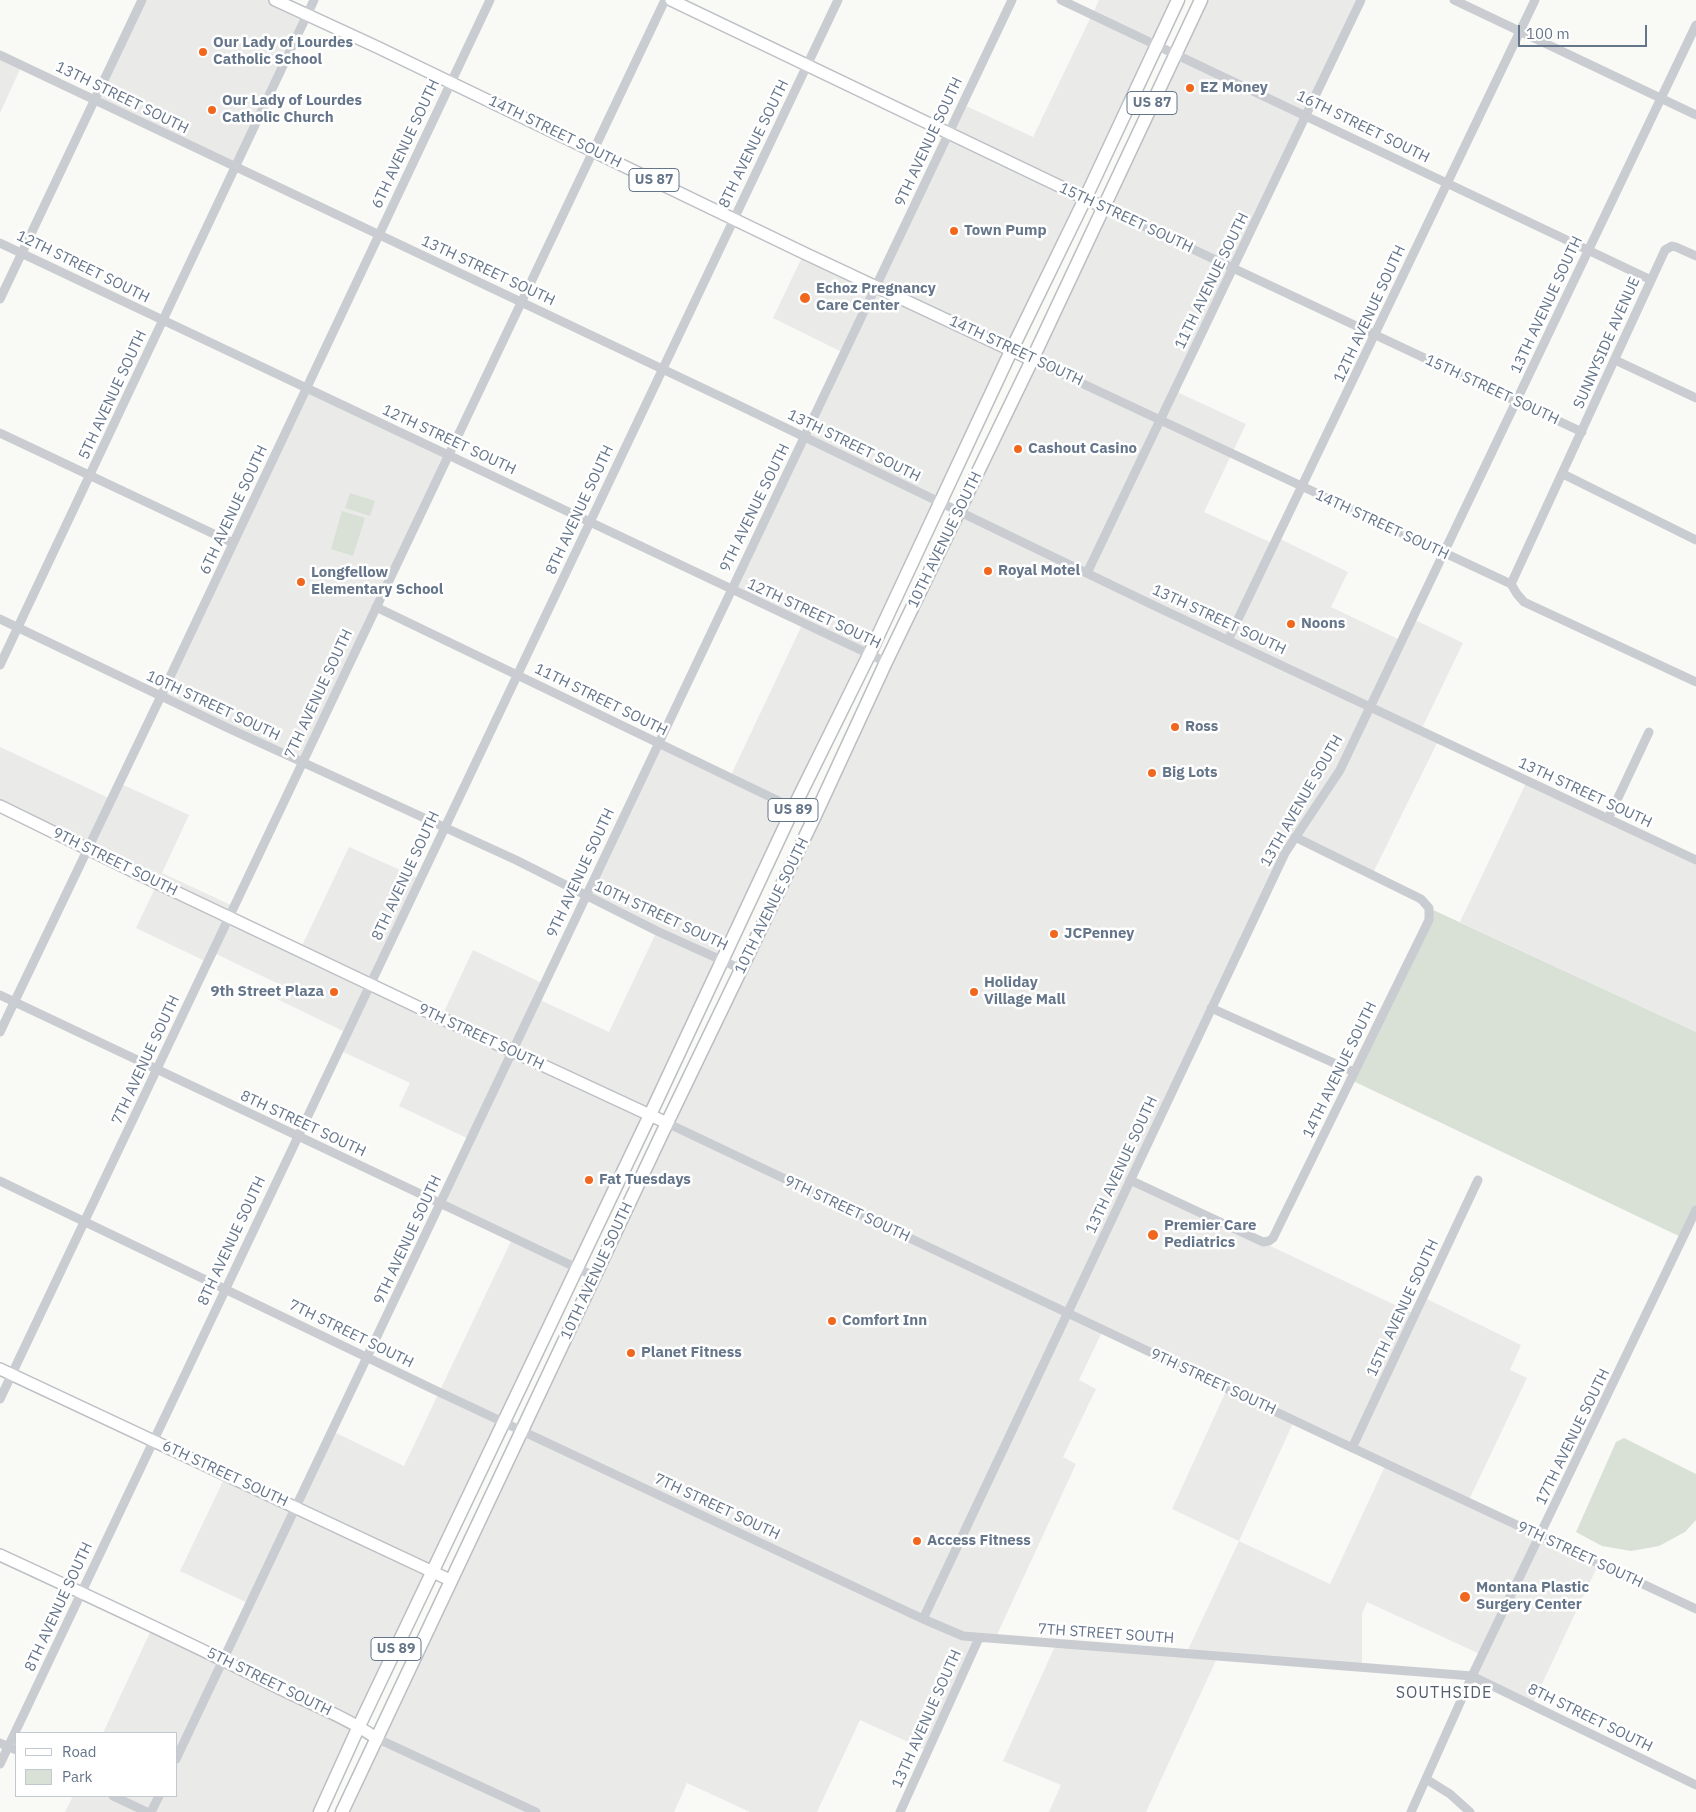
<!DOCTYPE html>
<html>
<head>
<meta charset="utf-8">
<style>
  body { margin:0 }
  #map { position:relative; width:1696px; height:1812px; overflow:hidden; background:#f9f9f6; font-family:"IBM Plex Sans",sans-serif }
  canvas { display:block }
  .legend { position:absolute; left:15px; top:1732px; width:162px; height:65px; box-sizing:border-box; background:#fff; border:1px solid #c1c8d0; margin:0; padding:6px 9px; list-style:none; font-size:15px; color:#65758a }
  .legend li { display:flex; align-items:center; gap:10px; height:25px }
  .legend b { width:25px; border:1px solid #c1c8d0 }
  .scale { position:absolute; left:1518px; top:25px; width:129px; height:22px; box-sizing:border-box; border:2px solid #65758a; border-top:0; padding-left:6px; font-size:15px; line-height:18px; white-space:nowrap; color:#65758a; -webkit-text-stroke:4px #fff; paint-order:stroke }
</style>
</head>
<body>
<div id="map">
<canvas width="1696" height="1812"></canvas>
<ul class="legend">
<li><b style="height:6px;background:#fff"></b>Road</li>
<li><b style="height:14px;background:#d9e1d7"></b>Park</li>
</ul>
<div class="scale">100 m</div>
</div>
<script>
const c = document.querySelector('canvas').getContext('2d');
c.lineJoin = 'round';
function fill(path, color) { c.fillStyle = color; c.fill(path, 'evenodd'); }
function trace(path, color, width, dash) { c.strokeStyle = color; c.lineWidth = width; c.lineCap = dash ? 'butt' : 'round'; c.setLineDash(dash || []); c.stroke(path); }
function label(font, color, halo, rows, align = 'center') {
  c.font = font + ' "IBM Plex Sans",sans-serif'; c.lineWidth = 5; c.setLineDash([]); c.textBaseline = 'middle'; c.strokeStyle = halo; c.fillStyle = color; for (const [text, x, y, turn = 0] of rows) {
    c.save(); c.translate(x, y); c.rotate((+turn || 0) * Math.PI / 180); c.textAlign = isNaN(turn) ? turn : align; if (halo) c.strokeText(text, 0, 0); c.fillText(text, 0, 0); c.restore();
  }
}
fill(new Path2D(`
  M142,0h133l31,15 -72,152 -140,-67z
  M1099,0h79l-858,1812h-255l8,-16h103v-63h-73l50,-107 72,31 25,-53 -70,-33 46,-96 70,33 36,-77 72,35 109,-229 -72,-34 30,-63 -72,-34 11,-23 -71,-33 8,-17 -70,-34 6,-13 -71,-34 -5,10 -71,-34 21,-44 -157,-77v-60l111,52 8,-16 70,32 -27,58 71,33 -5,10 72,34 49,-103 71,32 -50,105 71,34 32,-68 71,34 -6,15 71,33 48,-101 -72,-35 74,-154 71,35 72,-152 -71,-35 113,-237 -71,-35 31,-65 72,33 86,-182 71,33z
  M1201,0h160l-186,391 71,33 -42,88 70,32 4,-6 70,34 -17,35 71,34 11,-22 50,24 -42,87 18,9 -67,136 -77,-38 -164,343 283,134 9,-17 98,48 -11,25 17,8 -59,124 131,61 -67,142 -60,-29 10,-21 -115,-53 -5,12v54l-144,-12 -72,156h-97l12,-27 -58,-24 53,-117 130,10 53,-113 -67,-32 55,-120 -124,-59 -24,50 17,9 -33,68 13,7 -81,175 -16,-1 -51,113 -68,-31 -43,92h-67l-63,-29 -13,29h-332zM1294,1421l92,43 -56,120 -91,-43z
  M0,55l22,10 -22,48z
  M306,388l141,67 -145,308 -141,-67z
  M1527,781l169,79v172l-236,-110z`), '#eaeae9');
fill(new Path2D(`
  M350,493l25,8 -5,15 -25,-8z
  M342,511l23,7 -12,38 -22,-7z
  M1429,908l267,124v178l-13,28 -332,-158 78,-160z
  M1624,1438l72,36v46l-11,12 -26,14 -28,5 -29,-5 -26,-14 40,-90z`), '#d9e1d7');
const major = new Path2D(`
  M275,0l102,47 427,206 228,107
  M671,0l432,207
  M0,806l157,77 284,135 226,105
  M0,1369l450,211
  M0,1555c91,42 182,84 271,129 35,18 73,32 105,54`);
const highway = new Path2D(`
  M320,1812l39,-86 291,-611 143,-306 76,-154 142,-304 74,-152 93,-199
  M342,1812l325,-689 147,-305 72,-156 146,-302 169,-360`);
trace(major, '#bcbfc4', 14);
trace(highway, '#bbbec2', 15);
trace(new Path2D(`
  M1061,0l590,280
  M1454,0l242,115
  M0,55l732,347 425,205 539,253
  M1103,207l479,225
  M0,243l886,419
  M0,299l142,-299
  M1032,360l479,224 6,10 7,8 172,80
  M1615,360l81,38
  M0,433l233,110
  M1563,474l133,66
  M1087,573l274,-573
  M1511,584l154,-334 7,-4 4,1 20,9
  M376,607l438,211
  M0,619l230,110 286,131 141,71 84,38
  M1228,640l307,-640
  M0,665l314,-665
  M1608,819l41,-87
  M0,995l594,281
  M1211,1008l143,64
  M0,1032l161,-336 329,-696
  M667,1123l660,313 369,173
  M1130,1180l133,62 6,-1 4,-3 156,-318v-12l-8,-9 -126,-62
  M0,1181l439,211 484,227 40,17 509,40 224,109
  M0,1399l665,-1399
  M1352,1448l126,-268
  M923,1619l362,-766 55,-83 356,-745
  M376,1738l160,74
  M0,1743l16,7
  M176,1759c280,-586 555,-1174 836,-1759
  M0,1764l838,-1764
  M1426,1779l24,15 20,18
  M113,1796l34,16
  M151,1812l8,-16
  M900,1812l79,-174
  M1411,1812l61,-136 224,-466`), '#c9ccd0', 9);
trace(major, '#fff', 11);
trace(highway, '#fff', 12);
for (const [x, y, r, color] of [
  [203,52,5,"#f1671e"],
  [1190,88,5,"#f1671e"],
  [212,110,5,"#f1671e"],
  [954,231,5,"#f1671e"],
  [805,298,6,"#f1671e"],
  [1018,449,5,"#f1671e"],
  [988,571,5,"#f1671e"],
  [301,582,5,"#f1671e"],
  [1291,624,5,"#f1671e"],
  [1175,727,5,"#f1671e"],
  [1152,773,5,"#f1671e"],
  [1054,934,5,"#f1671e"],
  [334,992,5,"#f1671e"],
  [974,992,5,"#f1671e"],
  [589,1180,5,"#f1671e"],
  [1153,1235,6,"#f1671e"],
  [832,1321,5,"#f1671e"],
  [631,1353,5,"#f1671e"],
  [917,1541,5,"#f1671e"],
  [1465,1597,6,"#f1671e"]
]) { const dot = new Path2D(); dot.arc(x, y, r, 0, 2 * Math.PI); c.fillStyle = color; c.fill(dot); trace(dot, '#fff', 2); }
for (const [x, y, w] of [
  [1152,103,50],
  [654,180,50],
  [793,810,50],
  [396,1649,50]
]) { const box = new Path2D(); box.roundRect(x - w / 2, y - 11.5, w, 23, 4); c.fillStyle = '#fff'; c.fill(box); trace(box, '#65758a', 1); }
label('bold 14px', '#65758a', null, [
  ["US 87",1152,103],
  ["US 87",654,180],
  ["US 89",793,810],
  ["US 89",396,1649]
]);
label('bold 15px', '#65758a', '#fff', [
  ["Our Lady of Lourdes",213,43],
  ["Catholic School",213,60],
  ["EZ Money",1200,88],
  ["Our Lady of Lourdes",222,101],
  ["Catholic Church",222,118],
  ["Town Pump",964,231],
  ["Echoz Pregnancy",816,289],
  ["Care Center",816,306],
  ["Cashout Casino",1028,449],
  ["Royal Motel",998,571],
  ["Longfellow",311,573],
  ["Elementary School",311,590],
  ["Noons",1301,624],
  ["Ross",1185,727],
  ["Big Lots",1162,773],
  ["JCPenney",1064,934],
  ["Holiday",984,983],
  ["Village Mall",984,1000],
  ["9th Street Plaza",324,992,"right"],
  ["Fat Tuesdays",599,1180],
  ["Premier Care",1164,1226],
  ["Pediatrics",1164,1243],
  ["Comfort Inn",842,1321],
  ["Planet Fitness",641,1353],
  ["Access Fitness",927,1541],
  ["Montana Plastic",1476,1588],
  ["Surgery Center",1476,1605]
], 'left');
label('15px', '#65758a', '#fff', [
  ["13TH STREET SOUTH",122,98,26],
  ["16TH STREET SOUTH",1363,127,26],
  ["14TH STREET SOUTH",555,132,26],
  ["9TH AVENUE SOUTH",929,142,-65],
  ["6TH AVENUE SOUTH",406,144,-65],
  ["8TH AVENUE SOUTH",754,144,-64],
  ["15TH STREET SOUTH",1126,218,25],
  ["12TH STREET SOUTH",83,267,26],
  ["13TH STREET SOUTH",488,271,25],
  ["11TH AVENUE SOUTH",1212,281,-64],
  ["13TH AVENUE SOUTH",1547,305,-65],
  ["12TH AVENUE SOUTH",1370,314,-65],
  ["SUNNYSIDE AVENUE",1607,343,-66],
  ["14TH STREET SOUTH",1016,351,25],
  ["15TH STREET SOUTH",1492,390,25],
  ["5TH AVENUE SOUTH",113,395,-65],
  ["12TH STREET SOUTH",449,440,25],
  ["13TH STREET SOUTH",854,446,26],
  ["9TH AVENUE SOUTH",755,508,-64],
  ["6TH AVENUE SOUTH",234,510,-65],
  ["8TH AVENUE SOUTH",580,510,-65],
  ["14TH STREET SOUTH",1382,525,25],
  ["10TH AVENUE SOUTH",945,540,-64],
  ["12TH STREET SOUTH",814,614,25],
  ["13TH STREET SOUTH",1219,620,25],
  ["7TH AVENUE SOUTH",319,694,-65],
  ["11TH STREET SOUTH",601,700,26],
  ["10TH STREET SOUTH",213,706,25],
  ["13TH STREET SOUTH",1585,793,25],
  ["13TH AVENUE SOUTH",1302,801,-60],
  ["9TH STREET SOUTH",115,862,26],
  ["9TH AVENUE SOUTH",581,873,-65],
  ["8TH AVENUE SOUTH",406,876,-65],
  ["10TH AVENUE SOUTH",772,906,-64],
  ["10TH STREET SOUTH",661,916,25],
  ["9TH STREET SOUTH",481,1037,25],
  ["7TH AVENUE SOUTH",146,1060,-65],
  ["14TH AVENUE SOUTH",1340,1070,-64],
  ["8TH STREET SOUTH",303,1124,25],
  ["13TH AVENUE SOUTH",1122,1165,-65],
  ["9TH STREET SOUTH",847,1209,25],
  ["9TH AVENUE SOUTH",408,1240,-65],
  ["8TH AVENUE SOUTH",232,1241,-65],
  ["10TH AVENUE SOUTH",597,1271,-65],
  ["15TH AVENUE SOUTH",1403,1308,-65],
  ["7TH STREET SOUTH",351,1334,26],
  ["9TH STREET SOUTH",1213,1382,25],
  ["17TH AVENUE SOUTH",1573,1437,-64],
  ["6TH STREET SOUTH",225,1474,25],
  ["7TH STREET SOUTH",717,1507,25],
  ["9TH STREET SOUTH",1580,1555,25],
  ["8TH AVENUE SOUTH",59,1607,-65],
  ["7TH STREET SOUTH",1106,1634,4],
  ["5TH STREET SOUTH",269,1682,26],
  ["8TH STREET SOUTH",1590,1718,26],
  ["13TH AVENUE SOUTH",927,1719,-66]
]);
c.letterSpacing = '1px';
label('16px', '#54606e', '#fff', [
  ["SOUTHSIDE",1444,1693]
]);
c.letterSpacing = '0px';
</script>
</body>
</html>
